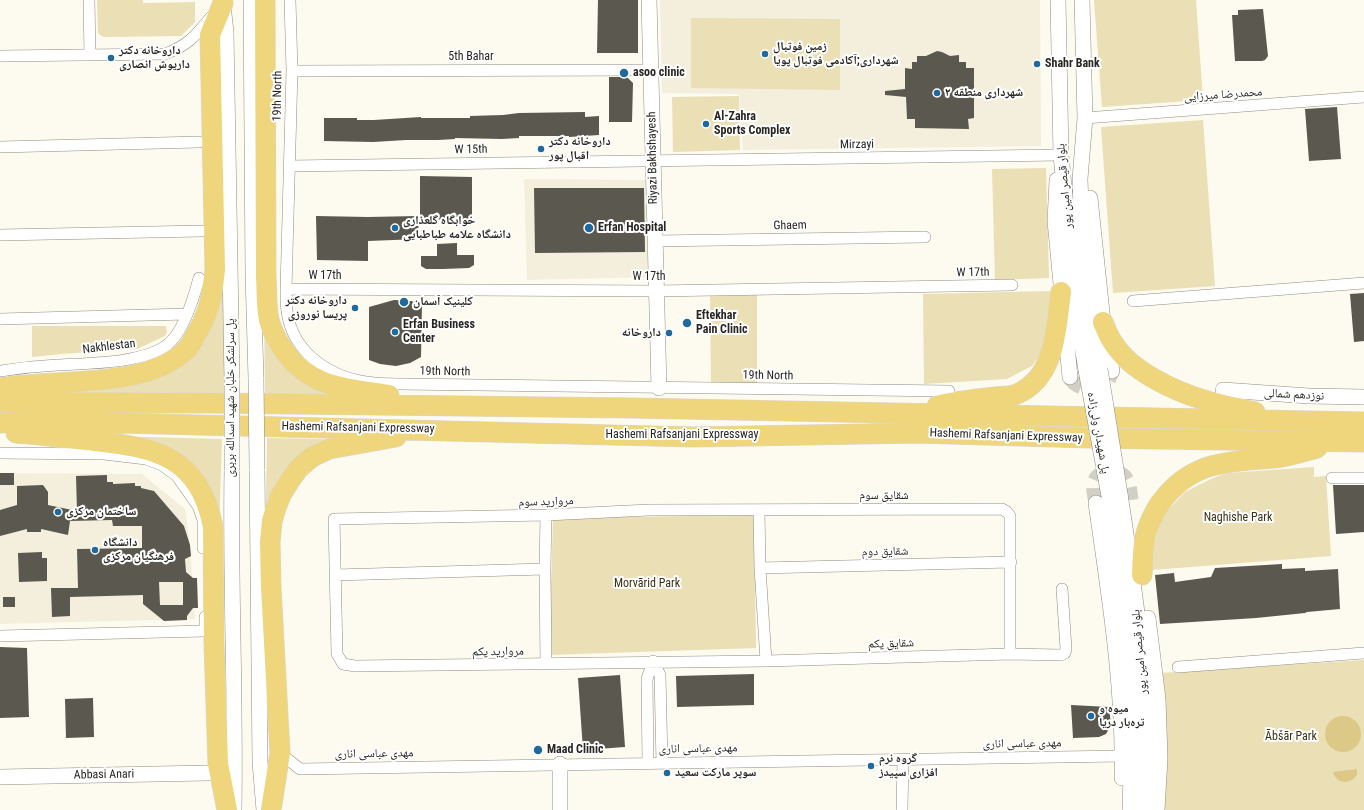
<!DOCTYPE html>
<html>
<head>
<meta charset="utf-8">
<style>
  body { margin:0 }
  canvas { display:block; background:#fdfaef }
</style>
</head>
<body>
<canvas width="1364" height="810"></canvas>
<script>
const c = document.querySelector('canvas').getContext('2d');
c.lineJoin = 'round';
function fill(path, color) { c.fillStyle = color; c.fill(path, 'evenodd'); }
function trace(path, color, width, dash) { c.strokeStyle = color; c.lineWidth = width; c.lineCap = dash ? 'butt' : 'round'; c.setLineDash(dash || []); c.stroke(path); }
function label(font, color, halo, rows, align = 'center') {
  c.font = font + ' "Roboto Condensed","Noto Naskh Arabic",sans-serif'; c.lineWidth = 4; c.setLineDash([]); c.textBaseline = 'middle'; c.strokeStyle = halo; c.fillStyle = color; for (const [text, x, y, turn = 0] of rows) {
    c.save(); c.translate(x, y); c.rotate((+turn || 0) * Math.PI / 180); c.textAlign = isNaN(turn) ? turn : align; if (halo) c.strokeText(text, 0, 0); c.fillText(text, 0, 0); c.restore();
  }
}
fill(new Path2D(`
  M660,0h380l1,146 -298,4 -4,-56 -77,-1z
  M524,179l127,1 1,97 -125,3z
  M0,473l142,1 43,35 5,36 5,74 -195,5z`), '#f4efdd');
fill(new Path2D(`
  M97,0h46v3l52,-1v20l-14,14 -78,1 -5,-4z
  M1094,0h102l7,100 -101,7z
  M691,18l149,1v71l-149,-2z
  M739,96l1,54 -67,2 -1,-55z
  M1203,120l12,166 -102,7 -12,-166z
  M1046,168l3,110 -54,2 -3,-111z
  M224,281l1,113 -88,-2 -63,1 -57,-1 143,-17z
  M1051,291l-3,31 -8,33 -8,11 -25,13 -83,5 -1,-90z
  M757,295v88h-46l-1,-87z
  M264,316l13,33 96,47 -108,-2z
  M32,326h134l1,6 -2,4 -28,13 -76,5 -29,3z
  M72,435l150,4 -3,92 -19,-49z
  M267,438l104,2 -55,11 -51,94z
  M1314,467v10l12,-1 5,80 -179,14 2,-25 6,-22 6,-11 19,-20 28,-14 14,-5z
  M754,515l2,133 -207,7 4,-137z
  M1364,660v150h-202l-2,-137z`), '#ebdfb5');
fill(new Path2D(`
  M1325 734a18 18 0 1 1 36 0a18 18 0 1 1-36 0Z
  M1357,769v6c-7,10 -21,9 -24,-3z`), '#dcc987');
fill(new Path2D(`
  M598,0h40v53h-41z
  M1263,9l5,47 -3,4 -3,1h-27l-3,-46h6v-5z
  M937,51l5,1 8,4 9,-1v7h7v6h8v50l-6,1 1,10 -54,-1v-9h-8l-1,-22 -21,-2v-4l20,-2v-21l7,1v-7h5v-6h9z
  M609,77h18l6,6 -1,39h-23z
  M1337,107l4,52 -32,2 -4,-52z
  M585,112v5l14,-1v19l-30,2v-1h-50v2l-17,1 -47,-1v1l-17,1h-32l-33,2 -49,-1v-23h33v2h17l47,-3v1h49v-2l33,-1 16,-2z
  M420,176l52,1v43l-52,-1z
  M534,188h110l1,64 -110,1z
  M316,216l52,1 50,-1 1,23 -51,2v20l-51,-1z
  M457,243v12h17v10l-5,3 -26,1h-17l-5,-3v-10h16v-12z
  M1364,293v48l-10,1 -4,-48z
  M394,300l17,1 11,3 -1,53 -11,6 -14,3 -16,-2 -11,-4v-53z
  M0,473h14v12h-14z
  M107,475v7h6v2l22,-1v3h6v2l13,3 30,35 6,19 1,11 -6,3 1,13 7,6h4l1,30h-5l-6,8v4l-23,1 -21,-17v-9l-73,2v19l-18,1 -1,-29h27l-1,-39 65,-1v-22h-29l-1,-6 -42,1 -2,14 -27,-6v3h-14v-3l-27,7v-26l17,-5v-19l26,-1 5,7v13l29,6 -1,-35zM159,582h24v23h-23z
  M1333,485h31v47l-28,2z
  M42,552v6h5v23l-28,1 -1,-29z
  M1282,564v5l23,-1v3l33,-2 2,40 -33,3 -2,1 -49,5 -96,6 -5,-49 19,-2 1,9 36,-5 4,-9z
  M3,597h12v10h-12z
  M0,647l27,1 2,69 -29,1z
  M754,674v31l-77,2 -1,-31z
  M620,675l5,72 -42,3 -5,-72z
  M93,698l1,39 -28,1 -1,-39z
  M1071,705l38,2 2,18 -5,9 -7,3 -26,1z`), '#5a584f');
trace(new Path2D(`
  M1070,377c5,12 27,16 36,6 3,-3 4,-8 6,-12
  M1096,503c-1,-6 -3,-13 -2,-19 1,-13 22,-16 30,-8 6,6 6,17 7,24`), '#d2d0c6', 15, [15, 8]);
const street = new Path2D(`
  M89,0l1,55
  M290,0l2,71 -6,218c0,7 0,15 1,22 5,40 40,65 79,71 11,2 22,2 34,2l549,7
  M0,56l165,-2c24,-9 31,-19 46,-37
  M292,71l359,-1
  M1085,118l279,-21
  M0,147l199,-5
  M290,166l771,-11
  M0,235l202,-4
  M655,241l270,-4
  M286,289l370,2 356,-6
  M1133,301l231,-18
  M0,319l187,-5
  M0,371c19,-3 38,-5 57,-6 32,-2 84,-1 110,-20 16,-12 27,-48 32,-67
  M0,453l104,1 42,5 16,6 15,11 21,30 5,14v28
  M1332,478h32
  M759,510l1,58 6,93
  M760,568l251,-6
  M335,575l210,-6
  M0,636l205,-5v-14
  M1010,654v-138l-3,-4 -5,-3 -353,1 -103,5 -212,4 3,135 6,10 12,2 411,-5 244,-7 51,1 4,-2 1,-4 -4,-60
  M653,661l7,14 2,88
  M546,664l-1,-95 1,-54
  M1178,667l186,-14
  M280,753l20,16 822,-13
  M648,763l-1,-84 6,-18
  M902,810l1,-51`);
const secondary = new Path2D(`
  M251,0l2,274 3,105
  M649,0l10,388
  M1058,0l3,155 15,155 10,60
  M1082,0l3,118 -5,61 1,29 2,45 6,50 11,66
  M223,5l3,27 6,348
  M1057,180l-2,41 15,156
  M1090,198l13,124 9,49
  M1223,390l86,6 55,1
  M257,469l3,293 4,48
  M232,470c-2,113 4,227 2,340
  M1120,494c12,80 25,159 26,240 1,25 -3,51 -4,76
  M1109,496l21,150 3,65 -3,99
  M1096,503c13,92 28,183 26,275
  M1148,618l10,81 2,59 -3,52
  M560,764v46
  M0,777l208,-4`);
const highway = new Path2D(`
  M265,0l1,277c1,14 0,29 3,43 3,12 9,22 16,32 27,37 63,36 104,43
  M1103,322c3,7 6,16 11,22 17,27 60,47 90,56 17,5 34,8 51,12
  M0,388c54,-10 147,2 187,-39 3,-3 6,-9 8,-13 14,-22 17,-40 20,-66l-5,-235 13,-32
  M0,402l207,1 424,5 733,14
  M937,406c19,-5 39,-7 58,-9 7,-1 16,0 22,-3 39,-17 39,-66 44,-102
  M0,423l27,-2 90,2 577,14 224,-4 170,5 276,4
  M16,433c26,2 52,5 79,8 63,7 104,16 118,86l1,116 4,121 9,46
  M1142,575c1,-15 0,-31 5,-45 8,-26 28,-49 53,-60 22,-10 57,-10 82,-13 12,-2 24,-6 35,-9
  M271,810l9,-57 -9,-166 -1,-45 2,-21 4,-13 5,-13 8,-13 10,-14 13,-11 17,-8 67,-12`);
trace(street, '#908d83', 12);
trace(secondary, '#908d83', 16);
trace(highway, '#d8d8d7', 21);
trace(street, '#fff', 11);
trace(secondary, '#fff', 15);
trace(highway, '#efd67c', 20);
const secondaryBridge = new Path2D(`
  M1100,369l20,125
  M1086,370l23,126
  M256,379l1,90
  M232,380v90`);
trace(secondaryBridge, '#908d83', 16, []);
trace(secondaryBridge, '#fff', 15);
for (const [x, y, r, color] of [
  [765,54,4,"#20699d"],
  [111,58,4,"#20699d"],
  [1037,64,4,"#20699d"],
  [624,73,5,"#20699d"],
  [937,93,4,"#20699d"],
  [706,124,4,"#20699d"],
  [541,149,4,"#20699d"],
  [395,228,4,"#20699d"],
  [589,228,5,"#20699d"],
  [404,302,5,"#20699d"],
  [355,308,4,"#20699d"],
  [687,323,5,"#20699d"],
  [395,332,4,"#20699d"],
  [669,333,4,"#20699d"],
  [58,512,4,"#20699d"],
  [95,550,4,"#20699d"],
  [1091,716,4,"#20699d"],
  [538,750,5,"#20699d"],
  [871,766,4,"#20699d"],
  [667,773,4,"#20699d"]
]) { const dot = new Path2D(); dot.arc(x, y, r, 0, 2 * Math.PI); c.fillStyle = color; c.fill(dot); trace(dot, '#fff', 1.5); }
label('bold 12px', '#272622', '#fff', [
  ["زمین فوتبال",773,47],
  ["شهرداری;آکادمی فوتبال پویا",773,61],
  ["داروخانه دکتر",119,51],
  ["داریوش انصاری",119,65],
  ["Shahr Bank",1045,64],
  ["asoo clinic",633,73],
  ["شهرداری منطقه ۲",945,93],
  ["Al-Zahra",714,117],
  ["Sports Complex",714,131],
  ["داروخانه دکتر",549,142],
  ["اقبال پور",549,156],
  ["خوابگاه گلعذاری",403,221],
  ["دانشگاه علامه طباطبایی",403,235],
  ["Erfan Hospital",598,228],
  ["داروخانه دکتر",347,301,"right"],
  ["پریسا نوروزی",347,315,"right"],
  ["کلینیک آسمان",413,302],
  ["Eftekhar",696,316],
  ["Pain Clinic",696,330],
  ["Erfan Business",403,325],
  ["Center",403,339],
  ["داروخانه",661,333,"right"],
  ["ساختمان مرکزی",66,512],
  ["دانشگاه",103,543],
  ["فرهنگیان مرکزی",103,557],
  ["میوه و",1099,709],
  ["تره‌بار دریا",1099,723],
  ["Maad Clinic",547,750],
  ["گروه نرم",879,759],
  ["افزاری سپیدز",879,773],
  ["سوپر مارکت سعید",675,773]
], 'left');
label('12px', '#272622', '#fff', [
  ["5th Bahar",471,57],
  ["محمدرضا میرزایی",1223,95,-4],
  ["19th North",278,96,-89],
  ["Mirzayi",857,145,-1],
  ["W 15th",471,150,-1],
  ["Riyazi Bakhshayesh",653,158,-91],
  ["بلوار قیصر امین پور",1065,186,-95],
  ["Ghaem",790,226,-1],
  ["W 17th",973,273,-1],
  ["W 17th",325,276],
  ["W 17th",649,277],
  ["Nakhlestan",109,347,-7],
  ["19th North",445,372,1],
  ["19th North",768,376,1],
  ["نوزدهم شمالی",1294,395,3],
  ["پل سرلشکر خلبان شهید اسدالله بربری",231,398,-90],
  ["Hashemi Rafsanjani Expressway",358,428,1],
  ["پل شهیدان ولی‌زاده",1098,433,80],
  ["Hashemi Rafsanjani Expressway",682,435],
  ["Hashemi Rafsanjani Expressway",1006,436,2],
  ["شقایق سوم",884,496],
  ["مروارید سوم",546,502,-2],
  ["شقایق دوم",885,552,-1],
  ["شقایق یکم",891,644,-2],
  ["مروارید یکم",498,652,-1],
  ["بلوار قیصر امین پور",1140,652,-95],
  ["مهدی عباسی اناری",1022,744,-1],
  ["مهدی عباسی اناری",698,749,-1],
  ["مهدی عباسی اناری",374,754,-1],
  ["Abbasi Anari",104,775,-1]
]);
label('12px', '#393113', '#fff', [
  ["Naghishe Park",1238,518],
  ["Morvārid Park",647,584],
  ["Ābšār Park",1291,737]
]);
</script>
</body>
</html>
